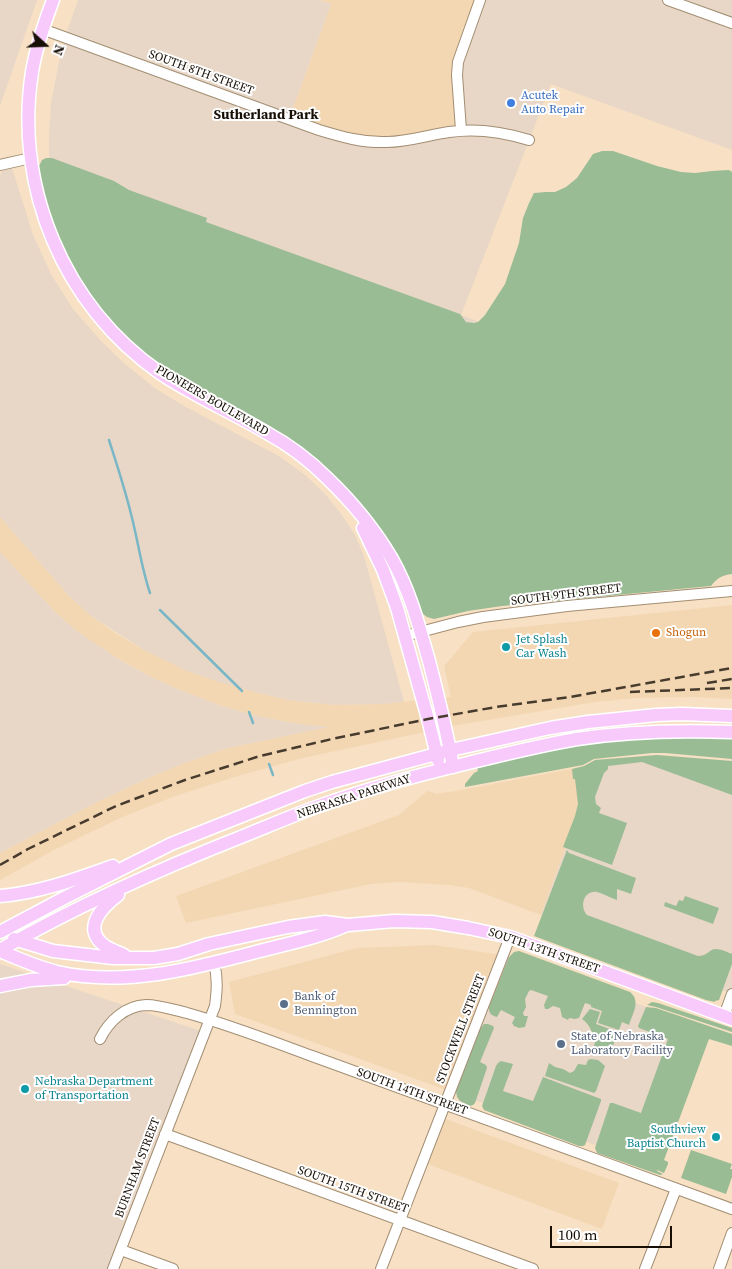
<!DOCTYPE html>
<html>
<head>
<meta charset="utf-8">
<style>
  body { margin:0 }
  #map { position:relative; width:732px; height:1269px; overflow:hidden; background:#f7e0c3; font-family:"Source Serif 4",serif }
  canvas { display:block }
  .north { position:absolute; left:20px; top:20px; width:50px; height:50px; -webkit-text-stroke:4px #fff; paint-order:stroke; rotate:110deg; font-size:14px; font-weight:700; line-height:20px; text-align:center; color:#170f06 }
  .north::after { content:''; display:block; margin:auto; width:18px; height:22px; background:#170f06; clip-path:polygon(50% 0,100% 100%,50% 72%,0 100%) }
  .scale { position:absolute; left:550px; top:1226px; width:122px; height:22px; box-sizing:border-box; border:2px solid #170f06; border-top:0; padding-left:6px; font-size:15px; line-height:18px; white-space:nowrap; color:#170f06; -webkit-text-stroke:4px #fff; paint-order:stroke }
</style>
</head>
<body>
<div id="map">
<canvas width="732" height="1269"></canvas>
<div class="north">N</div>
<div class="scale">100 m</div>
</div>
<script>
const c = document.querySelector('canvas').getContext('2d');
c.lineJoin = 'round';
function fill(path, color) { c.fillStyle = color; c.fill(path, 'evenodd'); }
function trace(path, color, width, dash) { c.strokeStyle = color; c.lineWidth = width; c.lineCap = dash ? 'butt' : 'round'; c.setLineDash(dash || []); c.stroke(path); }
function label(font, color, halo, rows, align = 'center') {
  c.font = font + ' "Source Serif 4",serif'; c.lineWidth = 4; c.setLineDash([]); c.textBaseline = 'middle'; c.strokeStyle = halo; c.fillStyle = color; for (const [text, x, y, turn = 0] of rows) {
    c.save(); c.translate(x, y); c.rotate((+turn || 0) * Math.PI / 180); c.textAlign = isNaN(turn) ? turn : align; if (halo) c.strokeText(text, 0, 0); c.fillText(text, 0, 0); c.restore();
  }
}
fill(new Path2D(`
  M320,0h160l-19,130 -74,12 -98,-23 42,-115z
  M0,517l69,79 22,20 24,17 29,17 114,43 31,7 46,5 47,-1 69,-7 -7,-31 29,-34 259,-27v94l-38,-2 -57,1 -42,4 -137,23 -155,33 -62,17 -66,21 -55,22 -66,32 -54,30v-27l95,-50 51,-24 38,-16 44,-15 99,-21 -28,-3 -42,-8 -38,-11 -39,-15 -29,-13 -46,-26 -27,-19 -23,-20 -55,-60z
  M596,764l-55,151 -72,-27 -21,-3 -48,-3 -29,2 -185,39 -10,-27 223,-81 27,-23 3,-1 7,3 31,-5z
  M434,945l69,10 -54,136 -214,-77 -6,-32 128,-34z
  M440,1117l179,66 -17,46 -180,-67z`), '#f3d7b3');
fill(new Path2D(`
  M0,0h37l-37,106z
  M78,0h242l11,4 -42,115 73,22 99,-11 -4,-55 23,-75h252v150l-181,-66 -90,231 224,84 -70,191 -566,-426v-31l2,-30 11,-57z
  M8,155l25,80 19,41 21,33 28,32 24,23 31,25 28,17 70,37 25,13 26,19 21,20 15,19 14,21 9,21 40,146 -22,2 -47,1 -46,-5 -31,-7 -36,-10 -35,-12 -43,-21 -53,-34 -22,-20 -69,-79v-341z
  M0,552l55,60 23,20 42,28 31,17 29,13 39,15 38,11 42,8 30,3 -101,21 -44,15 -38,16 -51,24 -95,50z
  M632,758l100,5v231l-95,-40 -96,-39 55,-151z
  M503,955l203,74 -52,138 -204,-76z
  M0,964l204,68 -91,237h-113z`), '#e8d7c6');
fill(new Path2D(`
  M602,151h11l44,15 24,6 14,1 17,-2 17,-1 3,2v402c-10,1 -15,4 -21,12l-209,20 -34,5 -34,8 -7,-2 -8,-6 -86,-136 -155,-96 -29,-21 -19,-15 -41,-47 -27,-47 -18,-49 -7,-30 5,-10 4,-2h6l62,23 15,9 78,28 -1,4 254,92 6,8 8,1 4,-1 7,-7 20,-31 14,-41 4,-25 6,-15 5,-10 12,-1h9l11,-5 11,-9 16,-24z
  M659,737h73v22l-67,-6h-13l-58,6 -11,6 -118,22v-3l9,-11 4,-2 -1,-3c58,-20 121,-28 182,-31z
  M657,755l75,6v34l-90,-33 -34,4v3l-4,4 -9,24 1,7 5,4 -2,5 28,10 -15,42 -49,-18 12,-31 3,-12 -3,-25h-2l-1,-10 12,-3 11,-6z
  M567,850l2,3 67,25 -5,16 -14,-5v11c-6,-2 -13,-6 -20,-8 -13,-2 -18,14 -10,23l111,41c10,0 11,-7 18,-7 5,0 11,3 16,5v10l-13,36 -4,1v1l-9,-2 -172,-64z
  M685,896l34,12 -6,16 -49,-18 1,-4 11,4 3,-6 4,1z
  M519,951l111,41c11,9 3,21 -1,33l-7,-3 -3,8 -21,-7 4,-12 -11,-4v-2l-6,-2 -6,15 -4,1 -6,-1 -1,2 -6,-3 -2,-9 -7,-2 -5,3h-3l-1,-4 4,-9 -17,-6 -2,1 -4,8 1,8 -3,6 1,3h4l-3,11 -6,1 -5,-2 -2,-3 3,-6 -14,-7 -4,7c-5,-1 -9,-4 -8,-10l20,-50 5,-5z
  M652,1002l6,1 74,25v4l-76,-25 -9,-2z
  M646,1007l10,1 76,26v12l-23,-7 -45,121 4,2v2l-4,9 -7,-3v1l6,3 -3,1 -63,-22 -2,-5 15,-45h3l28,10 27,-74 -29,-11 -1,-2z
  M590,1009l10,3 -4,12 22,8 -8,22c-6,0 -13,1 -17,-5l3,-10c-5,-7 -6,-15 -14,-20z
  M484,1024h4l5,2 1,2 -14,34 6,3 1,3 -12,35 -2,2 -3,1 -10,-5 -3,-4 -1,-6 24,-62z
  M591,1059l7,1 7,6 -9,25 -2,2 -49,-17 4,-13 6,4 8,2 7,4 4,-2 4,-7 8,1 2,-5z
  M501,1061l12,3 -10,27 30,10 10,-24 58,22v2l-16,44 -2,1h-4l-95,-36 -2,-4 14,-40 2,-3z
  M691,1150l41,14 -2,5h2v8l-6,17 -45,-16z`), '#9abc94');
trace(new Path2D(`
  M109,440c8,25 16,49 22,74 7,26 10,53 19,79
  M160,610l82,81
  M249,712l4,11
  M269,764l4,11`), '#79b7c7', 2.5);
const minor = new Path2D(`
  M668,0l64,23
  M42,29l277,101c23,7 44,13 68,12 21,0 41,-7 62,-10 27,-4 54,0 80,8
  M461,130l-4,-55 1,-13 22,-62
  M0,165l31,-7
  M405,636l53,-14 25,-5 84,-11 165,-15
  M724,1016l8,-22
  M100,1039c9,-18 25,-33 46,-34 14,0 28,5 41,8 43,12 84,28 125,43 140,50 280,102 420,153
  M165,1134l368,135
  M121,1250l52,19
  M113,1269l102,-263c2,-16 3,-27 -1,-44
  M381,1269l129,-332
  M645,1269l31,-80
  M719,1269l13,-36`);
const major = new Path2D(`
  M53,0c-9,24 -17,47 -21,72 -18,116 32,234 128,301 34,23 72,39 107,60 22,12 43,28 60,45 25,24 48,52 65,81 18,32 27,67 37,102 9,35 18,70 24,106
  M363,528l20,42 14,38 31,111 10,41
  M118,895c-16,12 -37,34 -13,51 6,4 13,6 19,9
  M0,896c39,-3 76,-17 113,-30
  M0,932l66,-35 105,-53 134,-53 27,-9 119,-32 99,-22 38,-6 68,-7 26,-1 50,2
  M14,939l39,12 60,7h41l24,-4 31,-10 79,-17 37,-5 23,3 46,-4 38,1 36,6 42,9 222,82
  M0,950c78,-45 162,-82 246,-115 25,-10 50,-21 76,-30 44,-16 89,-28 134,-39 40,-10 80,-20 121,-27 52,-8 103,-9 155,-7
  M0,951c19,8 37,16 57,21 67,15 135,-3 199,-20 30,-8 62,-14 91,-27
  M0,986l31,-6 33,-2`);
trace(minor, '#a38e73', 12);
trace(major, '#fff', 15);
trace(minor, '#fff', 10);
trace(major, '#f8cafb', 12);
trace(new Path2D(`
  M707,683l25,-4
  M630,692l102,-4
  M0,865l28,-16 88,-43 69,-26 75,-24 72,-17 96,-20 68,-12 74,-10 162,-29`), '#473b2e', 2.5, [10, 5]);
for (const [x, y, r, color] of [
  [511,103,5,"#3f7fe0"],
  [656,633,5,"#e8710a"],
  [506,647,5,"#0f9aa8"],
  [284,1004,5,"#5c6f8a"],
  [561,1044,5,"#5c6f8a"],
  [25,1089,5,"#0f9aa8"],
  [716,1137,5,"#0f9aa8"]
]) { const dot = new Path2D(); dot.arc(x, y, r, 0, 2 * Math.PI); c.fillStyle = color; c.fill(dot); trace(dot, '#fff', 2); }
label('12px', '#170f06', '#fff', [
  ["SOUTH 8TH STREET",201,73,20],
  ["PIONEERS BOULEVARD",212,401,30],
  ["SOUTH 9TH STREET",566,595,-7],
  ["NEBRASKA PARKWAY",354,797,-18],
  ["SOUTH 13TH STREET",544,951,19],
  ["STOCKWELL STREET",461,1029,-69],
  ["SOUTH 14TH STREET",412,1092,20],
  ["BURNHAM STREET",138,1168,-69],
  ["SOUTH 15TH STREET",353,1190,20]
]);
label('12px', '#366cbe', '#fff', [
  ["Acutek",521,96],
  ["Auto Repair",521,110]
], 'left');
label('12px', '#c56008', '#fff', [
  ["Shogun",666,633]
], 'left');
label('12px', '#0d838f', '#fff', [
  ["Jet Splash",516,640],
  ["Car Wash",516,654],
  ["Nebraska Department",35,1082],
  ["of Transportation",35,1096],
  ["Southview",706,1130,"right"],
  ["Baptist Church",706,1144,"right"]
], 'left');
label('12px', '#4e5e75', '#fff', [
  ["Bank of",294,997],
  ["Bennington",294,1011],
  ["State of Nebraska",571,1037],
  ["Laboratory Facility",571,1051]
], 'left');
label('bold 14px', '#170f06', '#fff', [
  ["Sutherland Park",266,115]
]);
</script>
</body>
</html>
